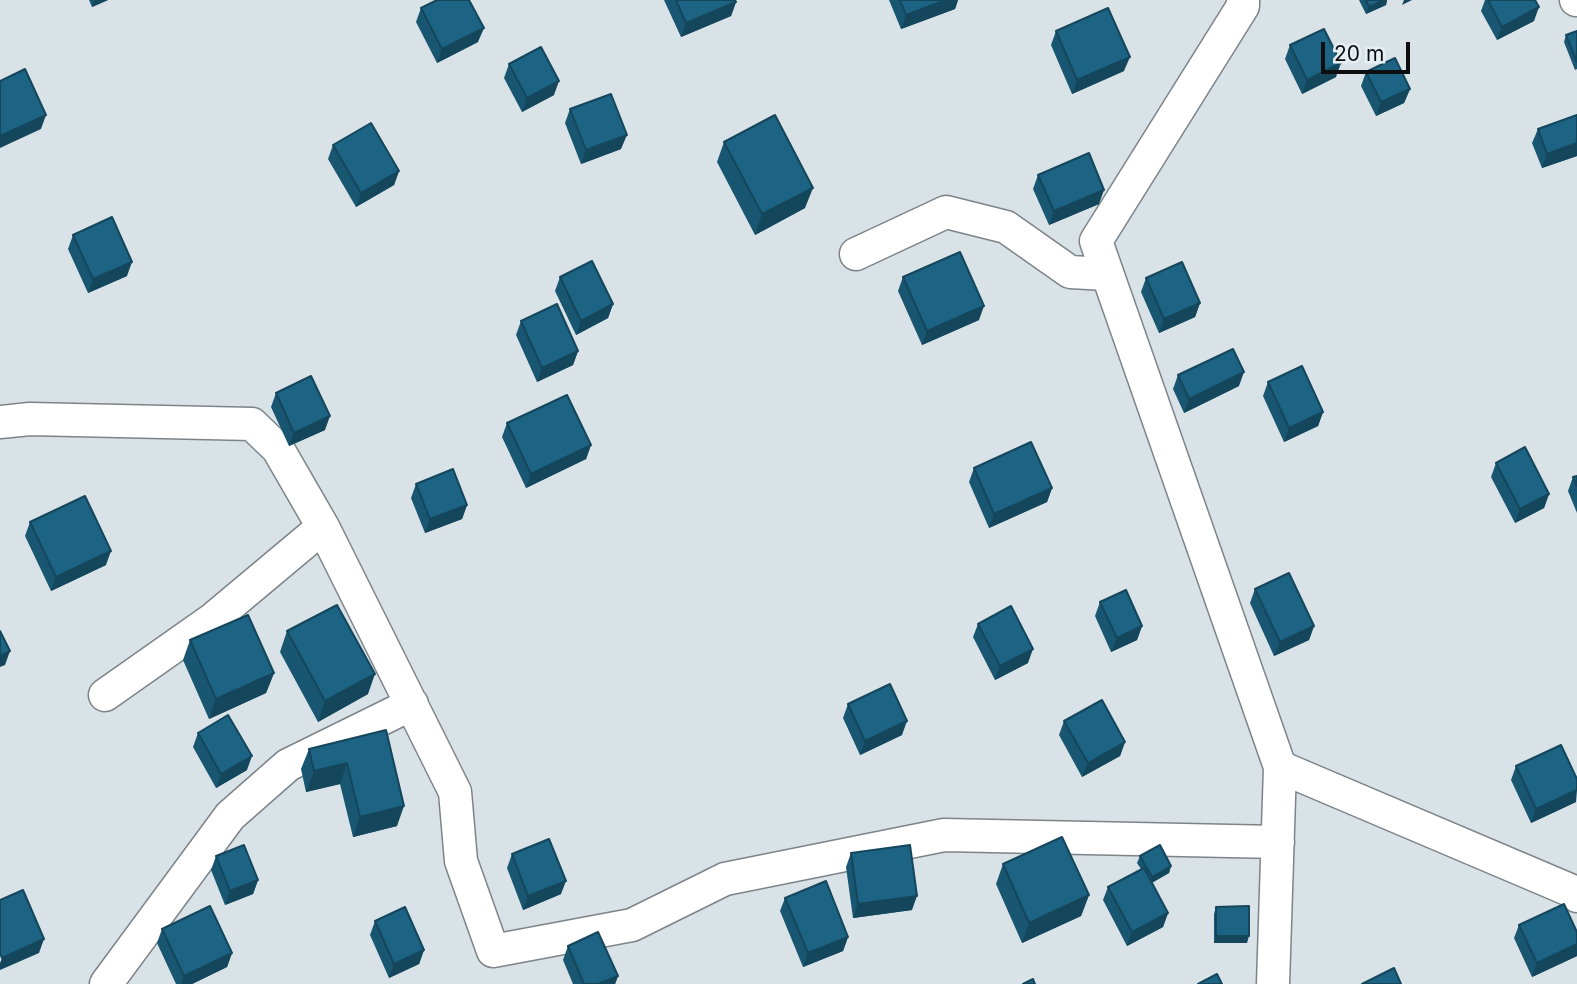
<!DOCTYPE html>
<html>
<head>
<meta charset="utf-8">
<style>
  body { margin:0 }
  #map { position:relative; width:1577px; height:984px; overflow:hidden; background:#d9e2e6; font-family:Inter,sans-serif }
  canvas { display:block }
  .scale { position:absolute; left:1321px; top:42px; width:89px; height:32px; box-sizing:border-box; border:4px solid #0c0e10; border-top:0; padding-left:9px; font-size:21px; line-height:24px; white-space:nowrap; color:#0c0e10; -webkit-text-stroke:5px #e6eff4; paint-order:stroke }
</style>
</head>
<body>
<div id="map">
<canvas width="1577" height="984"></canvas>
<div class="scale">20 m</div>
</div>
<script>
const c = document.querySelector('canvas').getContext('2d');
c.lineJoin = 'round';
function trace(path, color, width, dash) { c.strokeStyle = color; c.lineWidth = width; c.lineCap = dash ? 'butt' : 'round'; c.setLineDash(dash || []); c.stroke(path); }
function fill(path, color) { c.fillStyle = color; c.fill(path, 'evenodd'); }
const minor = new Path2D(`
  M1243,0v6l-147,235 184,526 -7,217
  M1576,0h1
  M856,254l90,-42 60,15 64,45 37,2
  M0,422l30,-3 222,5 26,25 45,78 132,265 6,69 32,90 139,-26 93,-46 219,-44 334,7
  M105,695l108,-76 110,-92
  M1280,767l292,124 5,5
  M106,984l124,-168 58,-51 124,-61`);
trace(minor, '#7d8489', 35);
trace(minor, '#fff', 32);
fill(new Path2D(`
  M89,0h19l-16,7z
  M664,0h71l1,2 -5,14 -50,21z
  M889,0h69l-3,9 -54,20z
  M1359,0h28l-1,5 -20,9z
  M1485,0h3l46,21 -37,19 -16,-29z
  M421,8l57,34 -41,21 -21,-41z
  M1056,31l68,40 -52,23 -21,-49z
  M1577,31v38l-2,1 -11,-28 2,-7z
  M1290,45l46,32 -34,17 -17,-35z
  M509,64l45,31 -32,17 -18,-34z
  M1366,72l44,17 -6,14 -28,13 -15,-30z
  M570,109l51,40 -40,15 -16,-41z
  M1577,115v41l-35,12 -10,-25 6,-14z
  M724,142l81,66 -50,27 -38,-73z
  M333,145l66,26 -5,14 -38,22 -28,-48z
  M1038,175l61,29 -50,21 -16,-36z
  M73,235l54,41 -39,17 -20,-44z
  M560,277l53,27 -5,14 -32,17 -21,-44z
  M903,277l76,43 -57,25 -24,-54z
  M1146,278l54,25 -5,14 -36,16 -18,-41z
  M521,321l57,30 -5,14 -36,17 -21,-47z
  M1178,375l61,11 -55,27 -11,-24z
  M1268,382l55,30 -5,14 -34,16 -21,-46z
  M276,393l49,37 -36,16 -18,-39z
  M507,423l84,22 -5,14 -60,29 -24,-51z
  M1496,463l53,31 -5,14 -29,15 -24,-46z
  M974,468l78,20 -5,14 -58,26 -20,-46z
  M1577,476v37l-9,-22 5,-14z
  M416,484l51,21 -5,14 -37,14 -14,-35z
  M30,522l76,43 -55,26 -26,-55z
  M1255,589l59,37 -5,14 -35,16 -24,-53z
  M1100,602l42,24 -5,14 -26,12 -16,-36z
  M978,624l50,39 -33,17 -22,-43z
  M287,631l81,63 -50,28 -38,-70z
  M190,640l84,33 -8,20 -57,26 -26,-59z
  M848,704l54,31 -42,20 -17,-37z
  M1064,721l61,21 -5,14 -38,21 -23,-42z
  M386,730l11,96 -44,11 -13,-53 -34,8 -5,-23 8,-20z
  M198,733l49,37 -31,18 -23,-41z
  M1516,766l60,36 -45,21 -20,-43z
  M851,853l61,57 -59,8 -7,-51z
  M512,854l49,40 -38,16 -16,-42z
  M216,856l42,24 -5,14 -28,11 -14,-35z
  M1140,856l31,10 -2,7 -17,10 16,30 -5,14 -36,19 -24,-46 5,-13 33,-18 -4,-6z
  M1003,864l86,31 -8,21 -59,27 -26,-59z
  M785,898l63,39 -5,14 -40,16 -23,-56z
  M1216,907l31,36h-33v-29z
  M375,921l49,29 -5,14 -30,14 -19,-43z
  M1519,925l58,31 -45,21 -18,-39z
  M162,929l70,24 -5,14 -35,17h-16l-19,-41z
  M568,946l50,30 -3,8h-42l-10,-24z`), '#195672');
fill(new Path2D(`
  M95,0h13l-16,7z
  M946,0h12l-3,9 -54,20 5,-14z
  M1384,0h3l-1,5 -20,9 3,-7z
  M1404,0h8l-10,5z
  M736,2l-5,14 -50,21 5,-14z
  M1539,7l-5,14 -37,19 5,-13z
  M484,28l-6,14 -41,21 5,-14z
  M1130,57l-6,14 -52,23 5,-14z
  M1341,63l-5,14 -34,17 5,-14z
  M559,81l-5,14 -32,17 5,-14z
  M1410,89l-6,14 -28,13 5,-14z
  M46,115l-5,14 -41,19v-12z
  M627,135l-6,14 -40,15 5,-14z
  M1577,143v13l-35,12 5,-14z
  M399,171l-5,14 -38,22 5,-14z
  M813,188l-8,20 -50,27 7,-21z
  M1104,190l-5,14 -50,21 5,-14z
  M132,262l-5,14 -39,17 5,-14z
  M1200,303l-5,14 -36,16 5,-14z
  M613,304l-5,14 -32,17 5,-14z
  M984,306l-5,14 -57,25 5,-14z
  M578,351l-5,14 -36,17 5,-14z
  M1244,372l-5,14 -55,27 5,-14z
  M1323,412l-5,14 -34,16 5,-14z
  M330,416l-5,14 -36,16 5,-13z
  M591,445l-5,14 -60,29 5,-14z
  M1052,488l-5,14 -58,26 5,-14z
  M1549,494l-5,14 -29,15 5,-14z
  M467,505l-5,14 -37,14 5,-14z
  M111,551l-5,14 -55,26 5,-14z
  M1142,626l-5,14 -26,12 6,-14z
  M1314,626l-5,14 -35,16 6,-14z
  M1033,649l-5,14 -33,17 5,-14z
  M10,651l-5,14 -5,2v-11z
  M274,673l-8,20 -57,26 7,-20z
  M375,674l-7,20 -50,28 7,-21z
  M907,721l-5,14 -42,20 5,-14z
  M1125,742l-5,14 -38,21 6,-14z
  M252,756l-5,14 -31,18 5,-14z
  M347,763l-7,21 -34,8 8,-21z
  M1577,790l-1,12 -45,21 5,-14z
  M404,806l-7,20 -44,11 7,-20z
  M1171,866l-2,7 -20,11 3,-7z
  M258,880l-5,14 -28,11 5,-14z
  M566,881l-5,13 -38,16 5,-14z
  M1089,895l-8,21 -59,27 7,-20z
  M917,896l-5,14 -59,8 5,-14z
  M1168,913l-5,14 -36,19 5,-14z
  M1216,936h33l-2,7h-33z
  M848,937l-5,14 -40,16 5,-14z
  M44,939l-5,14 -39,17v-7l2,-5z
  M1577,944v12l-45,21 5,-14z
  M424,950l-5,14 -30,14 5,-14z
  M232,953l-5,14 -35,17h-11l3,-8z
  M618,976l-3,8h-17z`), '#14465c');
const building = new Path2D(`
  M437,0h32l15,28 -42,21 -21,-41z
  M676,0h59l1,2 -50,21z
  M900,0h46l-40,15z
  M1366,0h18l-15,7z
  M1488,0h47l4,7 -37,20z
  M1108,8l22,49 -53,23 -21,-49z
  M1324,29l17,34 -34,17 -17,-35z
  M1577,31v31l-11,-27z
  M541,47l18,34 -32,17 -18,-34z
  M1395,58l15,31 -29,13 -15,-30z
  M25,69l21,46 -46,21v-55z
  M611,94l16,41 -41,15 -16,-41z
  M775,115l38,73 -51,26 -38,-72z
  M1577,115v28l-30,11 -9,-25z
  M371,123l28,48 -38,22 -28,-48z
  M1089,153l15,37 -50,21 -16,-36z
  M112,217l20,45 -39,17 -20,-44z
  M960,252l24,54 -57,25 -24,-54z
  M592,261l21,43 -32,17 -21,-44z
  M1182,262l18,41 -36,16 -18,-41z
  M557,304l21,47 -36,17 -21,-47z
  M1233,349l11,23 -55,27 -11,-24z
  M1302,366l21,46 -34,16 -21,-46z
  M311,376l19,40 -36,17 -18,-40z
  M567,395l24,50 -60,29 -24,-51z
  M1031,442l21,46 -58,26 -20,-46z
  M1525,447l24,47 -29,15 -24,-46z
  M453,469l14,36 -37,14 -14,-35z
  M1577,476v10l-4,-9z
  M85,496l26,55 -55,26 -26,-55z
  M1289,573l25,53 -34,16 -25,-53z
  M1126,590l16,36 -25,12 -17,-36z
  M337,605l38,69 -50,27 -38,-70z
  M1011,606l22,43 -33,17 -22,-42z
  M248,615l26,58 -58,26 -26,-59z
  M0,631l10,20 -10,5z
  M890,684l17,37 -42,20 -17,-37z
  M1102,700l23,42 -37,21 -24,-42z
  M228,715l24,41 -31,18 -23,-41z
  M386,730l18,76 -44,11 -13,-54 -33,8 -5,-22z
  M1561,745l16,34v11l-41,19 -20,-43z
  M1062,837l27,58 -60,28 -26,-59z
  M549,839l17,42 -38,15 -16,-42z
  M244,845l14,35 -28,11 -14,-35z
  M910,845l7,51 -59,8 -7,-51z
  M1160,845l11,21 -19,11 -12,-21z
  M1144,868l24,45 -36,19 -24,-45z
  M826,881l22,56 -40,16 -23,-55z
  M23,890l21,49 -42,19 -2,-5v-53z
  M1564,904l13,28v12l-40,19 -18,-38z
  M210,906l22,47 -48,23 -22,-47z
  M1249,906v30h-33v-29z
  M405,907l19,43 -30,14 -19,-43z
  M598,932l20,44 -20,8h-14l-16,-38z
  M1394,968l7,16h-39z
  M1217,974l5,10h-24z
  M1033,979l2,5h-12z`);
fill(building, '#1d6484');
trace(building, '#14465c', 2);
</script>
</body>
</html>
